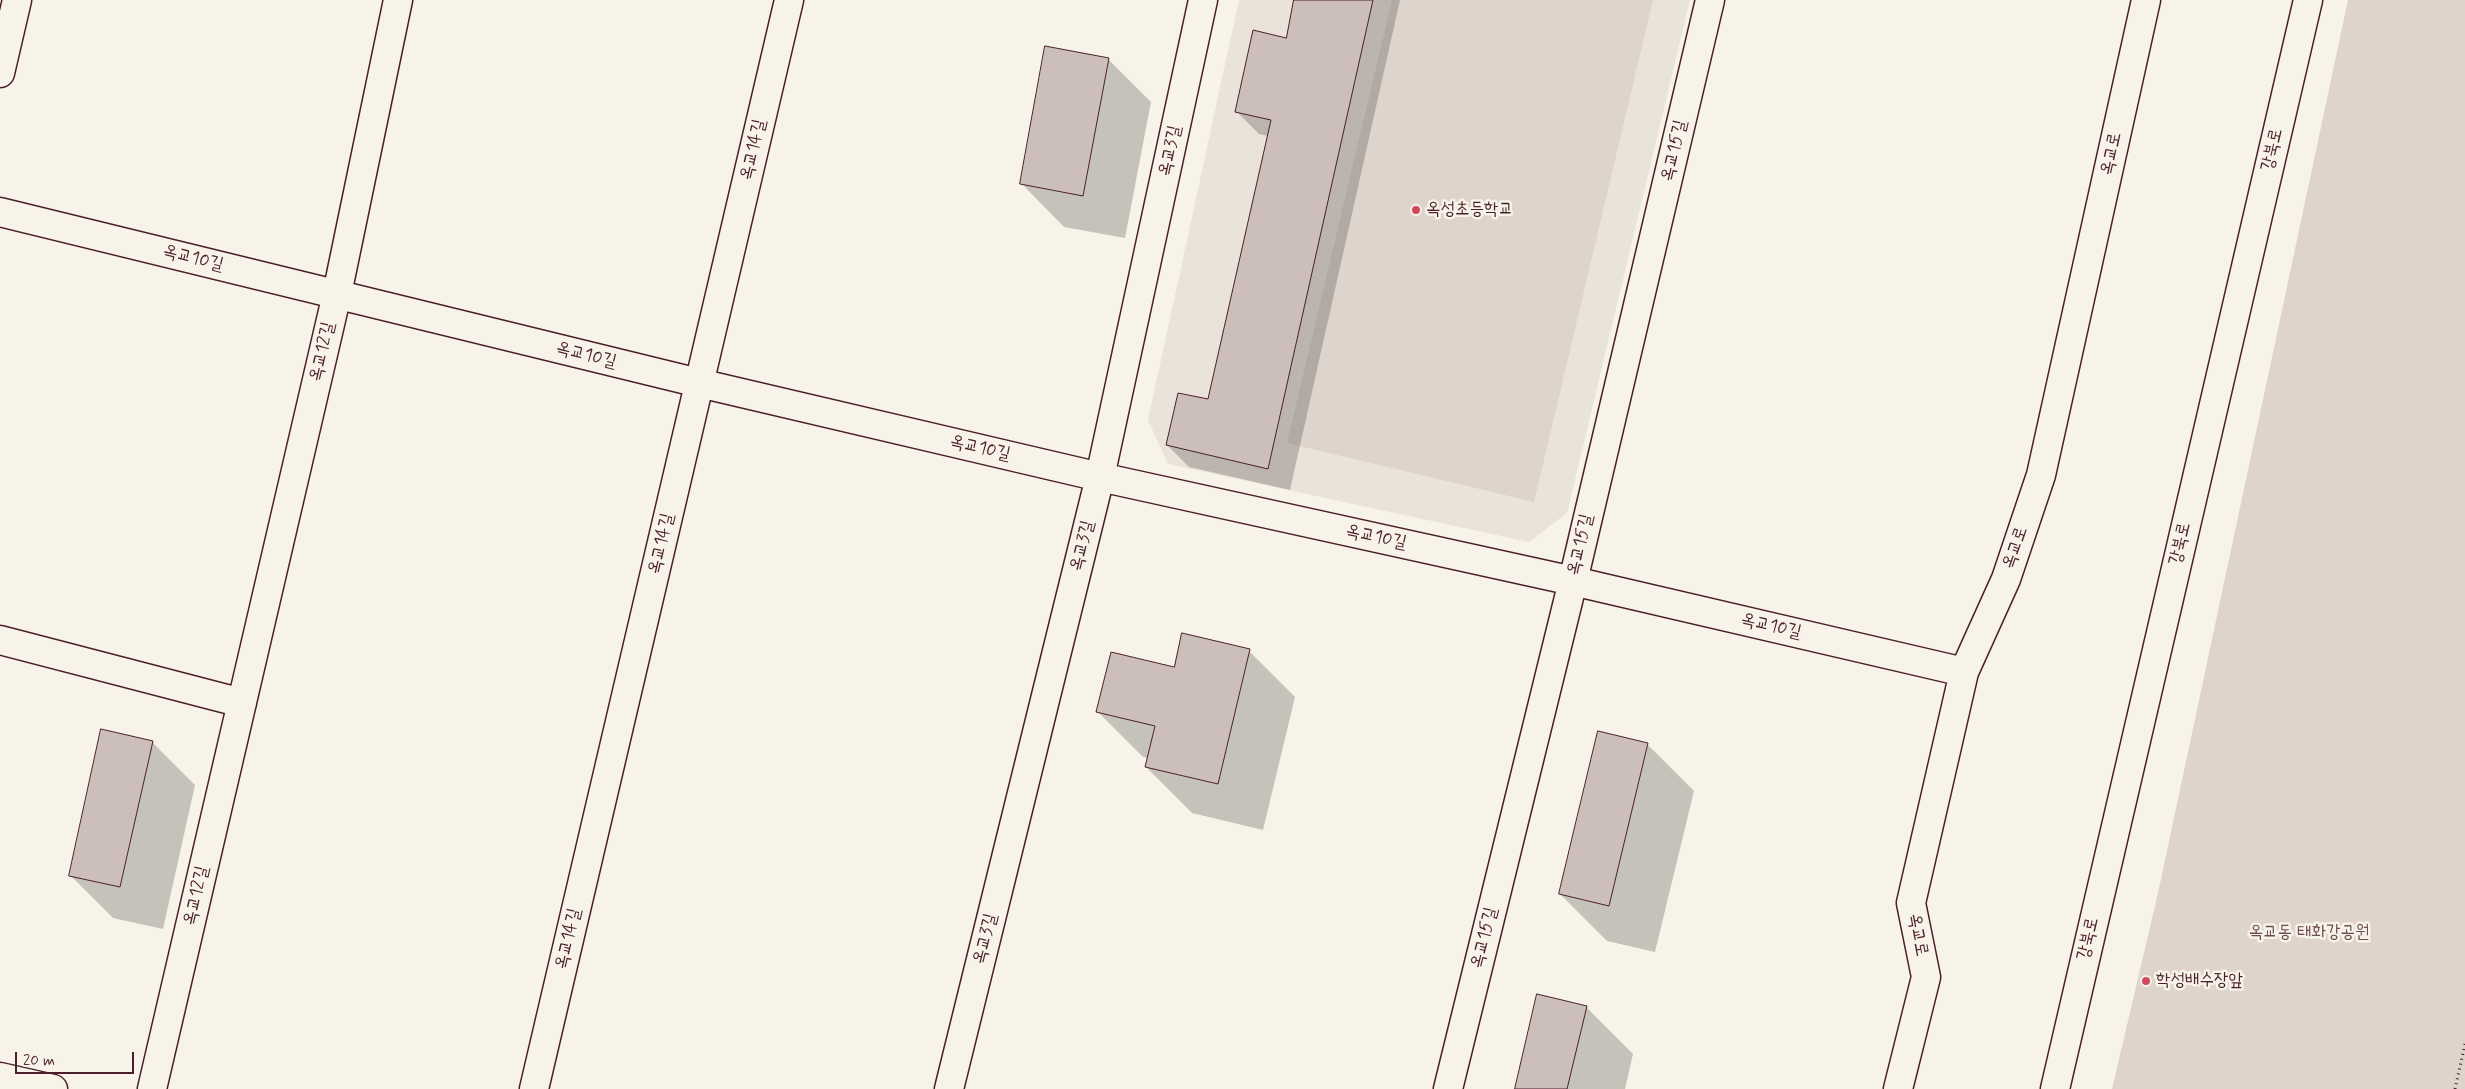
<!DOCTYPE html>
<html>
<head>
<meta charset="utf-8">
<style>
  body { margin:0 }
  #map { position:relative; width:2465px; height:1089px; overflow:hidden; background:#f7f3e8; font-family:Mynerve,sans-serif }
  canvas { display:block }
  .scale { position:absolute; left:15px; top:1052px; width:119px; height:22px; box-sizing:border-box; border:2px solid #4a1f2b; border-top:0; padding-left:6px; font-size:15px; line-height:18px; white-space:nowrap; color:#4a1f2b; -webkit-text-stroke:4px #f7f3e8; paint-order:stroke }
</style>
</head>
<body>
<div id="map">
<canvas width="2465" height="1089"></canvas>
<div class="scale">20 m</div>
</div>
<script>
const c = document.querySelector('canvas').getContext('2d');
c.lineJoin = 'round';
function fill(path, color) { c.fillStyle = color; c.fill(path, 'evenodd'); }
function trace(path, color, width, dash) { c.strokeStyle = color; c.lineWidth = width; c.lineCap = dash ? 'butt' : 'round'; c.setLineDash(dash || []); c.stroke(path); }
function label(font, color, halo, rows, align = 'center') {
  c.font = font + ' Mynerve,"Poor Story",sans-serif'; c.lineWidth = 5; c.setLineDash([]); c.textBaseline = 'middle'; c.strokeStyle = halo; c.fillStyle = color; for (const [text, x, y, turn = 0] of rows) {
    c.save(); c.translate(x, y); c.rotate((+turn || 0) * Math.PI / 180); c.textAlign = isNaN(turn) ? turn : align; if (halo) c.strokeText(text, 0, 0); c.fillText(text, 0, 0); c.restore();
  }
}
fill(new Path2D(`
  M1239,0h451l-123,513 -38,29 -361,-78 -20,-44z`), '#eae3da');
fill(new Path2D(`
  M1392,0h261l-119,502 -247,-59z
  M2348,0h117v1089h-353l46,-196z`), '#ded4cc');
fill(new Path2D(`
  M1296,0h104l-110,490 -101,-23 -22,-22 42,-44 59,-265 -9,-2 -22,-22 50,-72z
  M1108,59l43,43 -26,136 -61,-11 -43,-44z
  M1249,651l46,46 -32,133 -71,-17 -46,-46 2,-9 -5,-1 -46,-46 78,-42z
  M152,742l43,43 -32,144 -50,-11 -43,-43z
  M1647,744l47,47 -39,161 -48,-11 -47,-47z
  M1586,1007l47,47 -8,35h-109z`), '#0003');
const building = new Path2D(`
  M1294,0h79l-105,469 -102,-24 12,-52 30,6 63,-279 -36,-8 18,-82 33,8z
  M1045,46l64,12 -26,138 -63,-12z
  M1182,633l68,16 -32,135 -73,-17 10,-41 -59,-14 15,-60 63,15z
  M101,729l52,12 -33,146 -51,-11z
  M1598,731l50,12 -39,163 -50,-12z
  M1537,994l50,12 -20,83h-52z`);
fill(building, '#ccbfb9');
trace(building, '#4a1f2b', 1);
const minor = new Path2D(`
  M0,73l17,-73
  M0,212l699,171 401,94 473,104 391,91
  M0,640l242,63
  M0,1077l53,12
  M152,1089l185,-795 61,-294
  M534,1089l255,-1089
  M949,1089l151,-612 103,-477
  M1448,1089l125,-508 137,-581
  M1898,1089l28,-112 -15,-74 53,-231 42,-93 35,-104 105,-475`);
const major = new Path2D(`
  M2055,1089l253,-1089`);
trace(minor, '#4a1f2b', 31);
trace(major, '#4a1f2b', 31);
trace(new Path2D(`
  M2455,1089l10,-45`), '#4a1f2b', 3, [1, 4]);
trace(minor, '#f7f3e8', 28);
trace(major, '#f7f3e8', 28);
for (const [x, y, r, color] of [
  [1416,210,5,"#d1495b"],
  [2146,981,5,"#d1495b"]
]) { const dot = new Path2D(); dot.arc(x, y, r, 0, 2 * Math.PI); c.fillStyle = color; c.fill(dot); trace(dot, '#f7f3e8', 2); }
label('18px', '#4a1f2b', '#f7f3e8', [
  ["옥교14길",754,150,-77],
  ["강북로",2273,150,-77],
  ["옥교3길",1171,151,-78],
  ["옥교15길",1675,151,-77],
  ["옥교로",2112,154,-78],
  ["옥교10길",193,259,14],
  ["옥교12길",323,352,-77],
  ["옥교10길",586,356,14],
  ["옥교10길",980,449,13],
  ["옥교10길",1376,538,12],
  ["옥교14길",662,544,-77],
  ["강북로",2181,544,-77],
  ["옥교15길",1581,545,-77],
  ["옥교3길",1083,546,-76],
  ["옥교로",2016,548,-71],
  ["옥교10길",1771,627,13],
  ["옥교12길",197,896,-77],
  ["옥교로",1917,935,79],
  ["옥교15길",1485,938,-76],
  ["옥교14길",569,939,-77],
  ["옥교3길",986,939,-76],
  ["강북로",2089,939,-77]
]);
label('18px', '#4a1f2b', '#f7f3e8', [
  ["옥성초등학교",1426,210],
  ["학성배수장앞",2156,981]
], 'left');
label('18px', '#6f4c53', '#f7f3e8', [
  ["옥교동 태화강공원",2309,933]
]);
</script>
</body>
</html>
